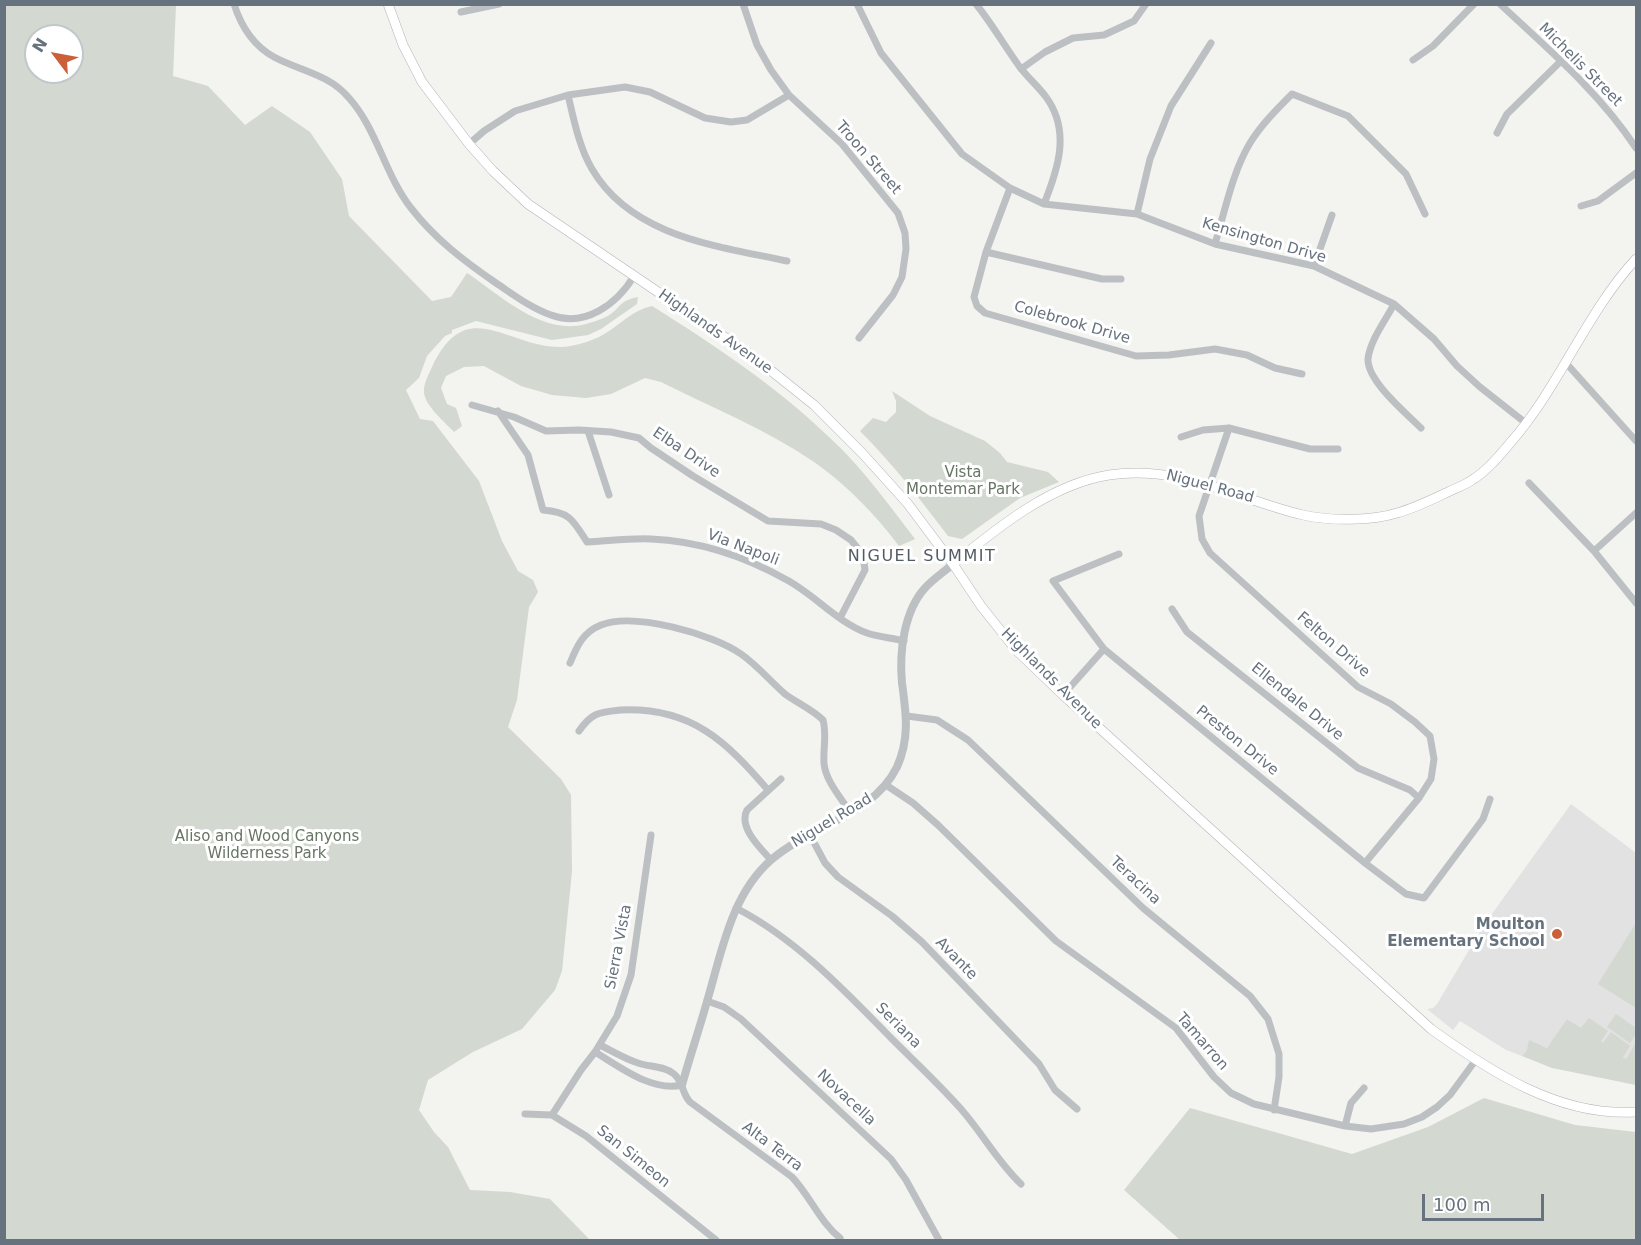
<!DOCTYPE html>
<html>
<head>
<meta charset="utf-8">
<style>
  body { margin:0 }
  #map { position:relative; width:1641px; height:1245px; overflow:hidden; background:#f3f3f0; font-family:"DejaVu Sans",sans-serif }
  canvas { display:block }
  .frame { position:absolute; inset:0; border:6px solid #66727d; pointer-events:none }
  .north { position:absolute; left:24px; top:24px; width:60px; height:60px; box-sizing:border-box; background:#fff; border:2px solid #c2c7cb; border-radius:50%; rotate:302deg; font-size:16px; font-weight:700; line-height:24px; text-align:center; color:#66727d }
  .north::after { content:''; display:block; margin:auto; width:21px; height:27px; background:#cb5f39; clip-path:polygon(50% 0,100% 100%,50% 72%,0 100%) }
  .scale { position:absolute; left:1422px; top:1194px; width:122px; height:27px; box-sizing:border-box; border:3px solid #66727d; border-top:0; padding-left:8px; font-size:18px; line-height:21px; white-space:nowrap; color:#66727d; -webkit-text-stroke:4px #fff; paint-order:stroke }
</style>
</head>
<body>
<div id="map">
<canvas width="1641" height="1245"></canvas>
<div class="frame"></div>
<div class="north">N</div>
<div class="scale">100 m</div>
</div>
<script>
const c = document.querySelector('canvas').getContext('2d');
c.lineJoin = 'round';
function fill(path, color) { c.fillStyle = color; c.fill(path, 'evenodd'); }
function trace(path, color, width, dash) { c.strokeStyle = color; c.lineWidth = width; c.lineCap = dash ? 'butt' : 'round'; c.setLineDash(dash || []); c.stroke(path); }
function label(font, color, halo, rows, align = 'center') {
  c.font = font + ' "DejaVu Sans",sans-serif'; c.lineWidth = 6; c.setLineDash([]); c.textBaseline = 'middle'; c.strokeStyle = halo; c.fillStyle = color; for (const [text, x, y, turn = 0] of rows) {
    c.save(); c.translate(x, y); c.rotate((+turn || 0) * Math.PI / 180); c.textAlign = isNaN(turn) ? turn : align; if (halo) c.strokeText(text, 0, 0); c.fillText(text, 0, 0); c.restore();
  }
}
fill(new Path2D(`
  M1571,804l65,49v189l-10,17 -59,-40 -19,29 -10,-3 -11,5 -5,6 -16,-6 -46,-29 -7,9 -26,-21 6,-1 4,-4 47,-79z`), '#e1e2e1');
fill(new Path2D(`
  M5,4l171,1 -3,71 35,10 37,39 27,-19 38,26 32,47 7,37 83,85 19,-4 16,-24c33,22 75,63 119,51 7,-2 16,-5 22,-8 14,-9 10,-15 30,-19l-1,7 -36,25 -13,6 -36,5 -76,-19 -24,9v3l-7,3 -18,20 -8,22 -13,12 14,29 13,2 46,60 23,60 16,30 15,9 5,12 -9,15 -12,93 -9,27 53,52 10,16 1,76 -10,100 -7,19 -33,39 -49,23 -45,28 -9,30 15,22 14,15 22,43 40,2 40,7 40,41h-585zM36,36h36v36h-36z
  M652,306c62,39 123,79 177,131 33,30 59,67 86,102l-16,7c-23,-31 -55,-64 -88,-86 -46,-31 -100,-53 -150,-78l-16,-4 -34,16 -25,4 -34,-3 -31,-9 -37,-20 -20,1 -18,9 -5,12 6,16 9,4 6,18 -8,6c-9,-10 -28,-25 -30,-39 -1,-9 5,-19 8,-26 35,-74 74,-19 130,-20 16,-1 34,-7 47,-16 15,-10 25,-21 43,-25z
  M892,391l38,25 55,25 15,12 7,9 41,10 11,10 -39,16 -58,41 -14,-3c-28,-37 -55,-72 -88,-105l13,-13 13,4 10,-10v-11z
  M1636,923v85l-38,-24z
  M1616,1014l20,14v6l-6,9 -23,-16z
  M1589,1018l19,13 -7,10 2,2 8,-11 19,14 -7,11 3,2 10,-17v43l-84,-17 -30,-12 5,-6 2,-10 18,8 20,-29 14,9z
  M1484,1098l91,27 61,7v108h-456l-56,-50 66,-82 162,46 76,-27z`), '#d3d8d0');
const secondary = new Path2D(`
  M388,4l15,41 19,37 47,62 24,27 35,33 226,153 60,48 49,49 45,50 45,60 28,42 35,44 47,45 368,334c60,43 128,88 205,83
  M953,564c44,-36 98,-80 156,-89 71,-11 127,24 194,40 26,6 69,6 94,-2 18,-5 34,-13 51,-21 8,-4 17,-7 24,-12 15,-9 28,-25 39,-38 49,-56 75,-129 125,-183`);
trace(secondary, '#b0b4b8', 10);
trace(new Path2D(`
  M234,4c7,22 20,42 40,53 26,14 55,17 75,41 28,31 36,77 62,110 24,31 53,53 85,75 18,12 35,25 55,32 34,13 66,-11 83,-39
  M743,4l14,41 14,25 18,25 53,49 56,69 7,20 1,16 -4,28 -9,18 -34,43
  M857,4l24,49 81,101 48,34 34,16 93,10 78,30 99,22 80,38 40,35 23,27 23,21 47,37
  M976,4c16,20 28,41 43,62 8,11 19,20 27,31 25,34 12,72 -2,107
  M1500,4c48,45 100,89 136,144
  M461,12l38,-8
  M1413,60l20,-14 41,-42
  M1021,69l24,-17 28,-14 31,-3 30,-14 12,-17
  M568,95c6,25 11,52 24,74 40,68 125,77 195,92
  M1497,133l10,-19 54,-53
  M469,144l15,-13 31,-20 53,-16 57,-8 25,5 55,26 26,4 16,-2 42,-25
  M1010,188l-24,64 -12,45 3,9 8,7 151,43 33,-1 46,-6 32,6 28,13 27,6
  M1581,206l17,-5 38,-28
  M1137,214l13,-55 21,-53 40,-63
  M1215,244c10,-33 17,-71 35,-101 11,-18 27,-34 42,-49l56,22 58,58 19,40
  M986,252l116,27h19
  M1314,266l18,-51
  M1394,304c-8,16 -24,36 -26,55 -1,22 38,54 53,69
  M1566,363l70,78
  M472,405l42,12 32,14 33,-1 32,2 28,6 12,10 42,28 75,45 53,3 15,6 15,10 12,15 2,15 -25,48
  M498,411l30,44 15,55c27,2 30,10 44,32 21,-1 43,-4 64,-3 48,2 95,18 136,41 28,15 50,42 80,53 11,4 25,5 37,8
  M1229,428l-30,88 3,23 8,14 148,134 33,17 24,18 15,14 4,23 -3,20 -12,19 -54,65
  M588,431l21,64
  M1181,437l22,-7 26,-2 81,21h28
  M1529,483l65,68 42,52
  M1594,551l42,-38
  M1119,554l-66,27 51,68 261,214 41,31 18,4 59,-79 7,-20
  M1172,609l15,23 171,136 52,22 9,8
  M570,663c7,-17 13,-31 31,-38 33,-13 112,9 140,29 16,11 29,27 44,40 12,9 27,15 38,26 4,14 0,28 1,43 1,17 17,35 26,49
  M1063,695l41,-46
  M907,716l30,4 31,20 175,168 107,88 18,23 11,35v23l-5,33
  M579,731c13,-19 21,-19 42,-21 70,-3 105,31 147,80
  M886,785l27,18 25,22 118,116 120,87 38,49 17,16 23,11 91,22 26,3 33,-5 18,-7 15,-10 13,-12 25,-34
  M810,835l15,28 13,14 54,39 30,26 117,122 16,26 22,19
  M771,860c-11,-12 -33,-33 -24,-50l34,-31
  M736,908c60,31 108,82 154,129 24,24 49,47 71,72 22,25 36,52 60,75
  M707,1001l17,6 17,12 150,140 15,21 33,60
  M600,1045c12,6 25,14 38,18 11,4 27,3 36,11 9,7 8,20 16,28l102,75c18,19 28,45 48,61
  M595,1052c25,15 57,40 87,33
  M525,1114l27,1 34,21 130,104
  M552,1115l29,-45 14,-18 22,-36 14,-41 20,-140
  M1345,1126l6,-23 13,-15`), '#bdc0c3', 7);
trace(new Path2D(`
  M682,1085c8,-29 18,-58 26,-87 14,-48 24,-104 63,-138 40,-35 102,-44 126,-93 13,-29 9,-54 5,-84 -3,-31 2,-72 23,-95 8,-9 19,-16 28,-24`), '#bdc0c3', 8);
trace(secondary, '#fff', 9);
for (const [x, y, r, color] of [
  [1557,934,6,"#cb5f39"]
]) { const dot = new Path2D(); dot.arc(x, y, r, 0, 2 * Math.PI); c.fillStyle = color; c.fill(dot); trace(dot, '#fff', 2); }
label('15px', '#66727d', '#fff', [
  ["Michelis Street",1580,65,45],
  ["Troon Street",868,158,49],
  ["Kensington Drive",1264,241,16],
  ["Colebrook Drive",1072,323,16],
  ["Highlands Avenue",715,332,35],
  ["Elba Drive",686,453,34],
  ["Niguel Road",1210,487,15],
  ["Via Napoli",743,548,21],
  ["Felton Drive",1333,645,41],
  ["Highlands Avenue",1051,679,45],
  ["Ellendale Drive",1297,702,39],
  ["Preston Drive",1237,741,39],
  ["Niguel Road",832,821,-31],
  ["Teracina",1135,881,43],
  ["Sierra Vista",619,947,-79],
  ["Avante",956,959,46],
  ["Seriana",898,1026,45],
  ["Tamarron",1202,1042,49],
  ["Novacella",846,1098,43],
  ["Alta Terra",772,1147,37],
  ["San Simeon",633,1157,39]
]);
label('15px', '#677564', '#fff', [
  ["Vista",963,473],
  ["Montemar Park",963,490],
  ["Aliso and Wood Canyons",267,837],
  ["Wilderness Park",267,854]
]);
label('bold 15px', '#66727d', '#fff', [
  ["Moulton",1545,925],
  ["Elementary School",1545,942]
], 'right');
c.letterSpacing = '1.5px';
label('16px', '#535c63', '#fff', [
  ["NIGUEL SUMMIT",922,557]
]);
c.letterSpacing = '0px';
</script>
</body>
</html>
